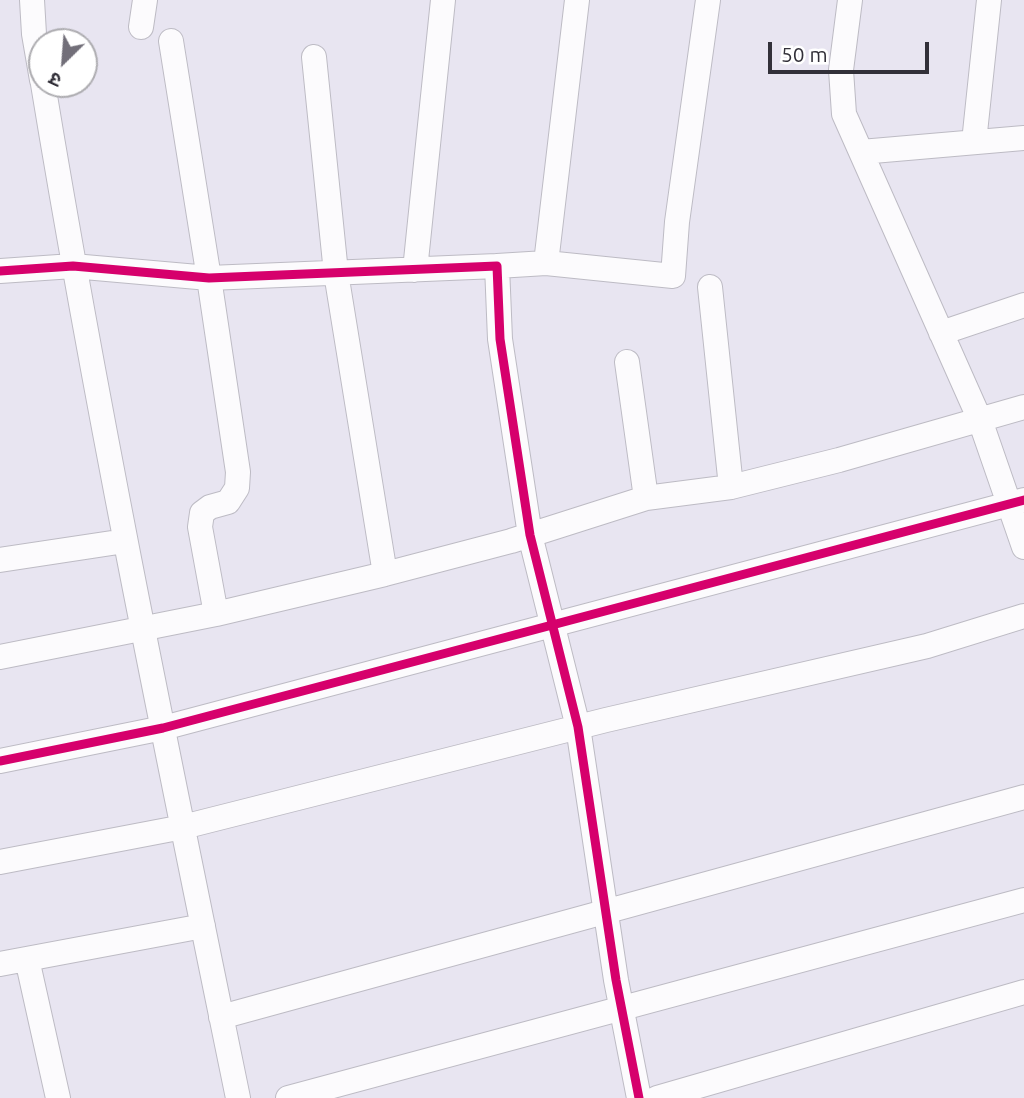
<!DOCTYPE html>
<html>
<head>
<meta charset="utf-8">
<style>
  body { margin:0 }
  #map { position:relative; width:1024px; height:1098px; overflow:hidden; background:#e8e5f1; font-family:Ubuntu,"Noto Sans Devanagari",sans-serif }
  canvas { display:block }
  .north { position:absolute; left:28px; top:28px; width:70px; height:70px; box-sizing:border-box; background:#fff; border:2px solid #adacb0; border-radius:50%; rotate:205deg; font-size:19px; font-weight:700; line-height:28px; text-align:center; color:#323039 }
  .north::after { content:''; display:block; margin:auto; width:24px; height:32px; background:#726f79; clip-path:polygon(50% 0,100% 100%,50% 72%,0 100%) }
  .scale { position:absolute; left:768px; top:42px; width:161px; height:32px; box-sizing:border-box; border:4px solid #323039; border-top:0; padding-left:9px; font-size:21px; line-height:24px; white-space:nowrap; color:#323039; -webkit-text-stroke:5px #fff; paint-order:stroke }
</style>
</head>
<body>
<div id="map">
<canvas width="1024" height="1098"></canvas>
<div class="north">उ</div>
<div class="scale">50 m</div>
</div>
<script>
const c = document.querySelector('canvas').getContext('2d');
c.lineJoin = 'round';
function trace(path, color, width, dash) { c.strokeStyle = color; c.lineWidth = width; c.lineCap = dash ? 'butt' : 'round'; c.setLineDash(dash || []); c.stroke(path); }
const street = new Path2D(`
  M32,0l2,34 8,46
  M850,0l-9,70 3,44 136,306 44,127
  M141,27l4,-27
  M171,41l38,237 29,194 -1,16 -9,14 -18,5 -8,6 -2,14 16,87
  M314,57l22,216 49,301
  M43,84c56,340 126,677 195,1014
  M974,142l15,-142
  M861,152l163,-14
  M546,263l127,13 4,-54 31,-222
  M497,266l49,-3 31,-263
  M415,270l28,-270
  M0,271l73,-5 136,12 288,-12 3,73 30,196 48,192 38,253 23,118
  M710,287l21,200
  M941,333l83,-28
  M627,362l19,136
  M0,560l125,-19
  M0,657l216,-43 169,-40 126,-33 135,-43 85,-11 108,-27 185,-53
  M0,761l163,-33 861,-228
  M0,862l183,-35 423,-107 321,-74 97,-30
  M27,959l31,139
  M0,964l203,-38
  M221,1017l803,-220
  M288,1098l736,-198
  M657,1098l367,-106`);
trace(street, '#bdbbc4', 26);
trace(street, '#fcfbfd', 24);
trace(new Path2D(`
  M0,271l73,-5 136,12 288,-12 3,73 30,196 48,192 38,253 23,118
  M0,761l163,-33 861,-228`), '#d6006c', 9);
</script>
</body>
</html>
